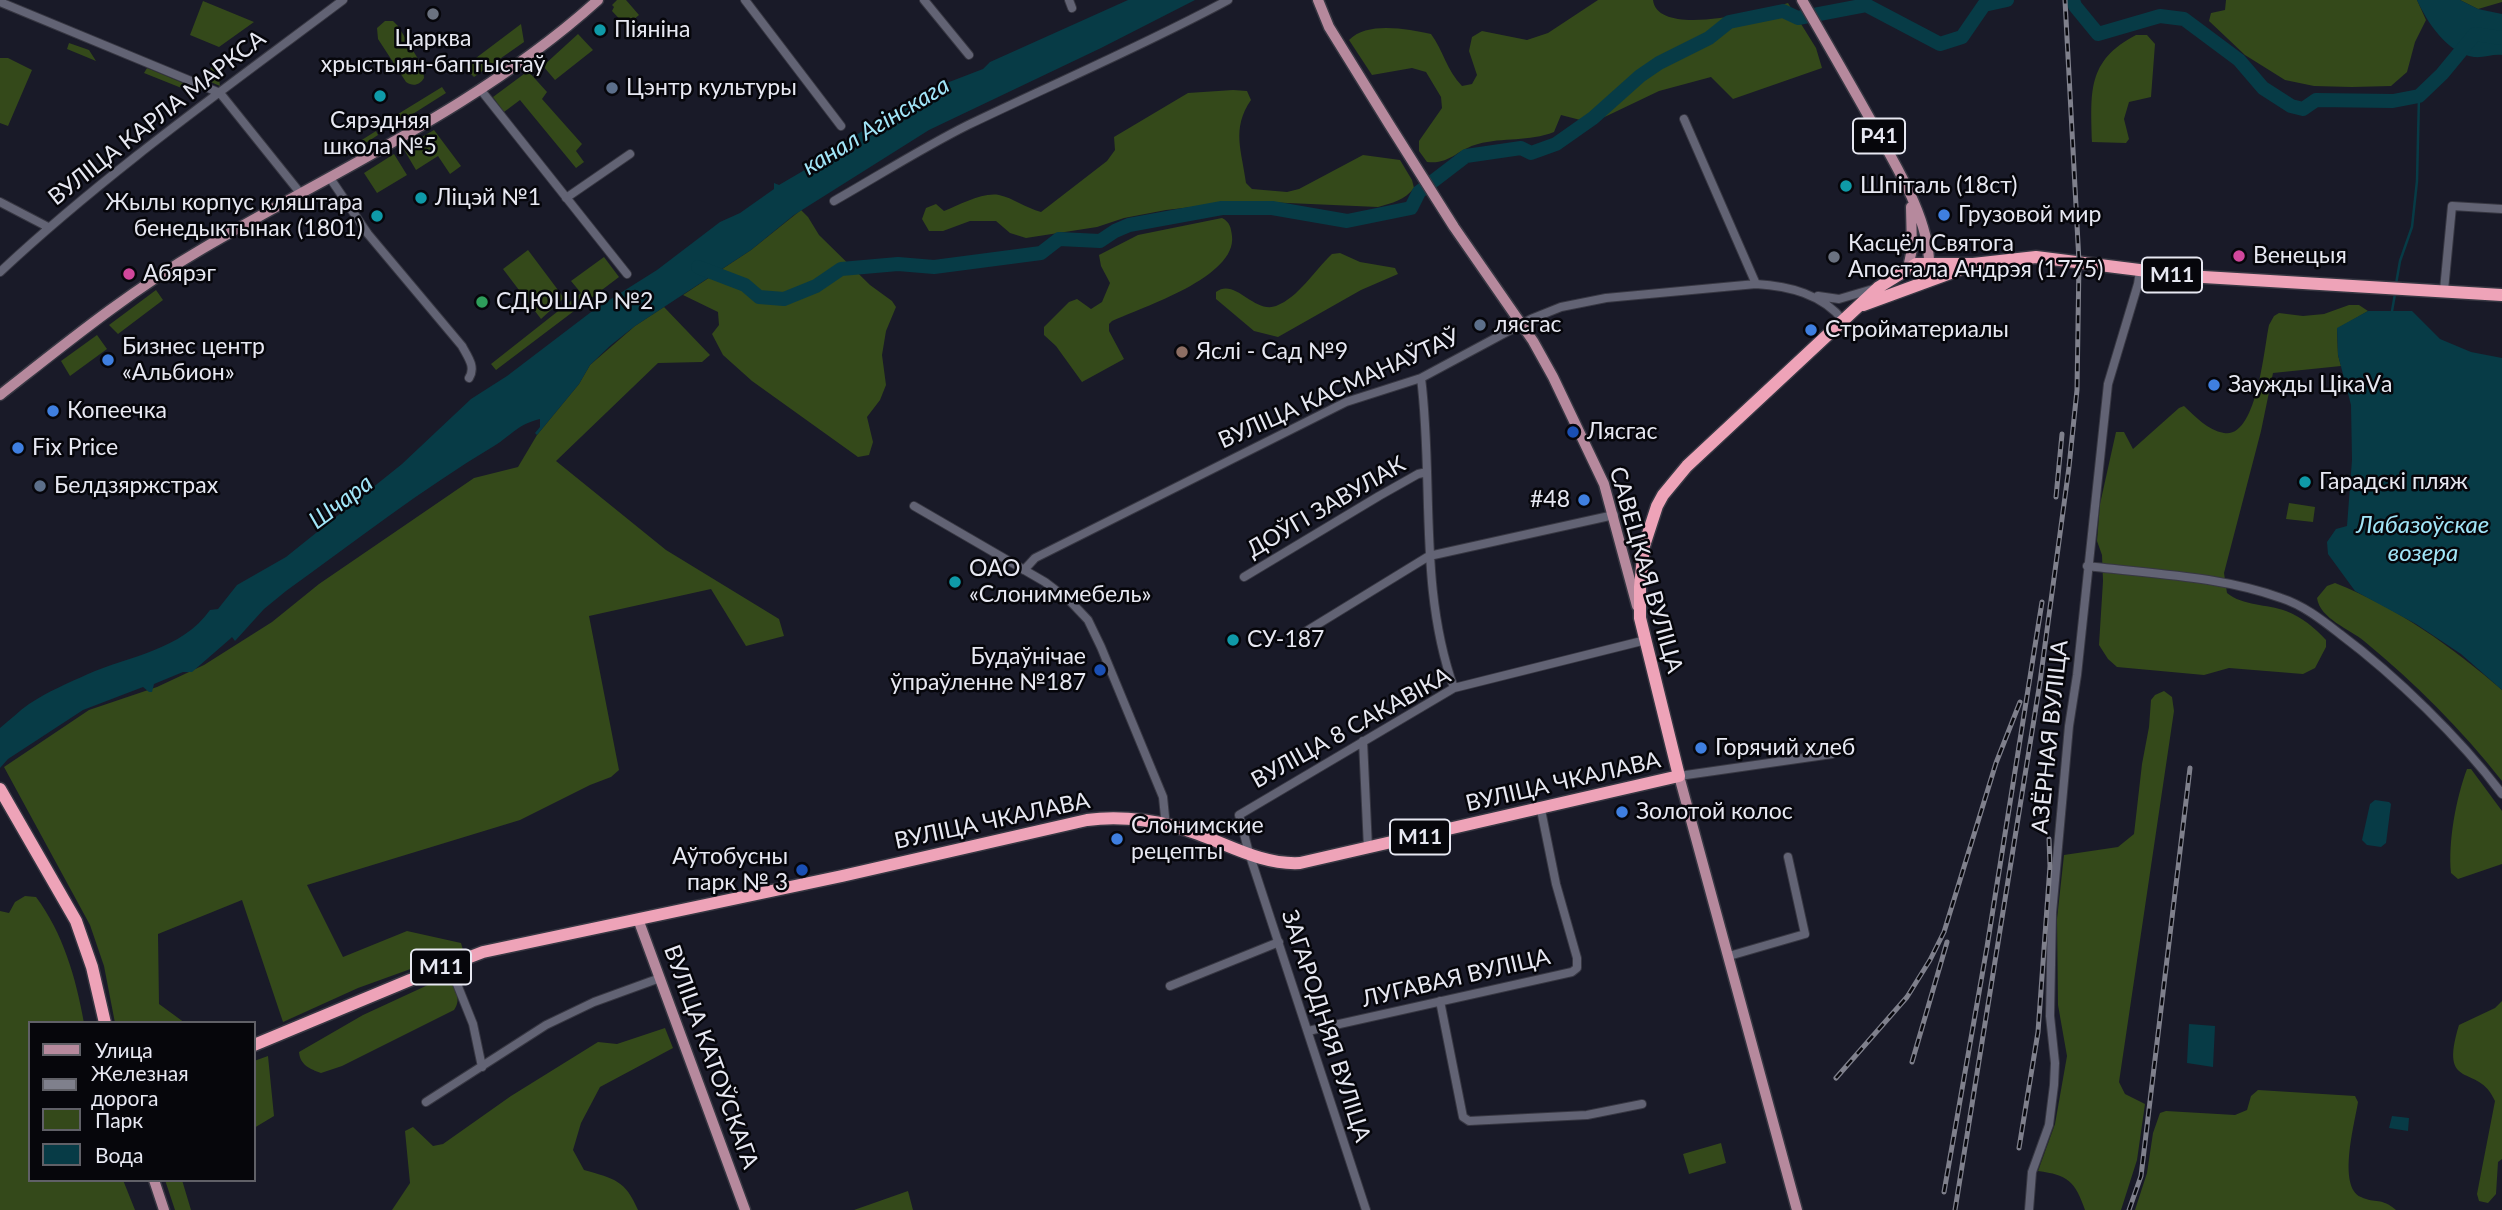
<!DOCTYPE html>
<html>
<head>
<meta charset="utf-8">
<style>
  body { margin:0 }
  #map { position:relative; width:2502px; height:1210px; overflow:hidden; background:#191a28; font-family:Lato,sans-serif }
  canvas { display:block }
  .legend { position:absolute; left:28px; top:1021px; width:228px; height:161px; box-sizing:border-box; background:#06060b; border:2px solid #606067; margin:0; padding:9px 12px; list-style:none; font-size:21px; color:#e7e8f2 }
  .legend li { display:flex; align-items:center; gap:14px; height:35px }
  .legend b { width:35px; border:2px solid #606067 }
</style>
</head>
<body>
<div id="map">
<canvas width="2502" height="1210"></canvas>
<ul class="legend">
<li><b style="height:9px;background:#b6899d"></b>Улица</li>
<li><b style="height:9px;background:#7f808c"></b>Железная дорога</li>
<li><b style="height:19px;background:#34491a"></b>Парк</li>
<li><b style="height:19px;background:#073b46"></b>Вода</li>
</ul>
</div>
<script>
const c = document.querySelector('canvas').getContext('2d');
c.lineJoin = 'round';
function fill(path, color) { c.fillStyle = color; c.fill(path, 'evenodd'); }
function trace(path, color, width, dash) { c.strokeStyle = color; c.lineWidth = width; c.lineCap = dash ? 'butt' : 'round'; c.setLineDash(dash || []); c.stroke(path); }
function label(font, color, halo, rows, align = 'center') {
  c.font = font + ' Lato,sans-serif'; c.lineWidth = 5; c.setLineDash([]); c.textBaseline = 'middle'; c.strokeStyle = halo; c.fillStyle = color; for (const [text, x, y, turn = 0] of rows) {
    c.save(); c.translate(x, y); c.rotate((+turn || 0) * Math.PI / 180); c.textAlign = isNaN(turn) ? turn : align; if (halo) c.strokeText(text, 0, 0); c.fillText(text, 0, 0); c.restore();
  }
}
fill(new Path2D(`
  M617,0h9l13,15 -13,11 -14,-15 2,-4 -2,-2z
  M1598,0h55c5,39 110,10 135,3l28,45 6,20 -89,31 -22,-22 -52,14 -67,32 -31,-8 -7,17c-25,10 -51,5 -76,12 -20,5 -29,21 -51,18l-8,-11v-10l23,-33 -1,-11 -15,-25 -14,-4 -40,7 -23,-35c18,-19 59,-11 82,-6 12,16 16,37 31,52l10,-2 5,-9 -8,-24 3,-14 10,-6 45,9 21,-7z
  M2226,0h191l9,20 -11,22 -8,30 -16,14 -39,1 -38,-1 -29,-6 -40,-25 -36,-34 2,-8 14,-3z
  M2460,0h42v2l-24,7z
  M203,1l51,21 -35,25 -29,-12z
  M385,21h8l5,5 25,41 1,11c-4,7 -11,9 -18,4l-28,-43 -1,-11z
  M521,24l3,18 -50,35 -10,-10z
  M578,34l15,16 -38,30 -12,-14z
  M2136,35h11l8,9 -4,53 -22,5 -5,17 5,20 -3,4 -34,-1c-1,-49 -6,-81 44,-107z
  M69,43l20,7 7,11 -29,-12z
  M0,58h8l24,12 -24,56 -8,-3z
  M213,62l4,2 3,22 -14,-6z
  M147,68l43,18 -6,3 -40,-16z
  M528,71l19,21 -5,7 40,45 -6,7 8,11 -8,6 -56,-68 -16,12 -11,-15z
  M442,87l4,6 -57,36 -4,-7z
  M1233,90l14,1 4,9c-20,29 -9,51 -5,83l6,6 35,3 12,-3 64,-34 37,5 12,20 2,8c-9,12 -22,15 -36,19l-135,-6 -77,9 -42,8 -27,9 -71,11 -16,-5 -14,-12h-26l-27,10h-14l-7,-12 4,-11 10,-4 8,7c16,-6 38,-19 55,-16 14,3 27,13 42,17l66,-51 8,-11 -1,-13 74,-44z
  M434,130l27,36 -11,8 -12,-18 -22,14 -13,-22z
  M376,131l2,4 -34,22 -3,-4z
  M394,154l13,21 -30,18 -13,-20z
  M801,210l7,7 11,18 51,50 22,16 4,6 -10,24 -4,24 4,30 -6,15 -13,17 6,25 -4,13 -11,2 -106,-76 -29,-26 -11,-21 7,-9 -1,-13 -35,-17 68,-45z
  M1222,218c8,4 9,10 10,18 5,41 -89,71 -120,85l-3,3v7l15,28 -42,23 -26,-36 -12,-11v-8l25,-25 8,-3 14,10 11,-7 8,-19 -9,-17 -2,-11 39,-20z
  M528,250l36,48 -23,21 -38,-50z
  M1340,253l20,9 35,6 3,6 -37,16 -83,47 -24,-6 -38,-32v-7c19,-15 38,22 60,14 23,-9 38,-35 56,-52z
  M604,257l15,20 -123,93 -5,-6 90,-71 -10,-12z
  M156,290l7,10 -45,34 -9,-9z
  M2349,305h10l9,6 -31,18 1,26 3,11 -68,7 -12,58 -37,142 3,20c16,13 40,11 59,18 16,6 29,17 40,29v7l-11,21 -12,6 -74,-6 -25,7 -87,-8 -9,-8 -9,-14 4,-64 -1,-26 -5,-14 3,-37 16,-72h8l9,17 46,-41 5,-2c12,11 23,24 40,27 33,6 40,-85 45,-108l5,-9 5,-3 24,3 21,-2z
  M664,307l46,48 -8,7 -44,1 -102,98 110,89 113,69 5,17 -38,10 -35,-57 -122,27 30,154 -8,7 -21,8 -70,35 -213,65 36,72 64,-26 54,12 2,7 -105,38 -75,34 -41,-122 -84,34 1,70 26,19h-70l-11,-57 -14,-41 -86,-158 85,-57 68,-23 47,-22 68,-43 47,-38 155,-106 44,-11 19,-32 42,-51 11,-19 45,-39z
  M97,335l10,14 -37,27 -9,-15z
  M2289,503l26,4 -2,15 -27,-3z
  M2335,583c63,25 116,63 167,107v91c-41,-52 -87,-98 -138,-140 -14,-12 -44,-22 -47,-43l10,-12z
  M2164,691l8,6 2,14 -55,371 6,12 20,10 -8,56 -16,50h-36c-10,-29 -17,-35 -47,-39l17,-47 12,-68 -9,-51 -1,-86 7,-64 54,-8 16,-13 8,-70 7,-37 2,-27 4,-5z
  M2467,769h4l31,42v53l-44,15 -7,-6c-3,-31 5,-75 16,-104z
  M25,896l11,1c27,36 40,81 48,126h-54v157h93l12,30h-135v-299l9,2 6,-11z
  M443,978h7c5,11 12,21 4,32l-112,56 -21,7c-11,-4 -21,-8 -22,-21l64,-37z
  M2502,1001v158l-4,3 -2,32 -8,9 -9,-2 -2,-7 18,-93c-16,-39 -57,-8 -36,-76l36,-17z
  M665,1028l8,20 -73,39 -19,36 -8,27 11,20c31,9 41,10 54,40h-246l18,-27 -5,-52 8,-4 20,19 10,-2 68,-48 87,-54 19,2z
  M268,1056l6,60 -20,12v-67z
  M2258,1090l97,6 3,6c-3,20 -21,85 3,95 15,7 20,0 35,13h-261l12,-37 6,-40 7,-20 6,-2 69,4 12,-5 4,-14z
  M1721,1143l5,20 -37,11 -6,-20z
  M165,1180h17l9,30h-16z
  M908,1191l5,19h-59z`), '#34491a');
fill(new Path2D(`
  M1128,0h67l-94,48 -172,82 -135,85 -43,35 -116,76 -24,19 -21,20 -11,19 -42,51 -2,-2 5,-6v-8c-22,5 -28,16 -46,27 -72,43 -140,96 -208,145l-22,18 -29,32 -3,-4 -2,2 -38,33h-9l-29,12 -2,8h-3l-6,-5 -60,23 -75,49 -8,9v-40c10,-8 19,-17 29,-24 18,-12 39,-21 59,-30 41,-18 94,-24 122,-64l8,-1 19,-24 49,-28 116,-93 69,-65 36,-23 88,-67 62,-39 63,-48 20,-9 34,-24v-6l5,2 41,-24 7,-8 63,-39 5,-6 36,-19 52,-20 7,-7z
  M2417,0h43l18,9 24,5v41c-9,-1 -19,3 -28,2 -27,-4 -47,-35 -57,-57z
  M2368,311h44l28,28 31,13 31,6v332l-41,-36 -45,-30 -61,-33 -27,-37 -1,-12 9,-13 11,-3 5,-66 -1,-55 -13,-50 -1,-27z
  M2375,800l14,2 2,2 -5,39 -5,4 -14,-2 -5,-5 8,-36z
  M2189,1024l26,2 -2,41 -26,-4z
  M2392,1116l17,2 -1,13 -19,-3z`), '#073b46');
trace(new Path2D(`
  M2396,284l4,-23 12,-34 5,-46 2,-85
  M2392,311l3,-17`), '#073b46', 2.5);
trace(new Path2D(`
  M2073,0l2,6 23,28 62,-18 24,3 55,41 24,28 28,18 12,3 13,-9 77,1 26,-5 23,-22 33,-40 27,4
  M698,267l47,18 14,12 25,2 32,-13 25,-17 57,-5 36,3 107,-14 18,-14 41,2 15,-10 14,-6 93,-17h50l75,13 64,-13 8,-16 47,-36 55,-8 10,5 25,-9 37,-26 47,-42 19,-13 50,-25 20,-16 54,-11 15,7 68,-13 74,39 22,-7 22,-32 23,-5`), '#073b46', 14);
const minor = new Path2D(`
  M745,0l96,126
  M924,0l45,55
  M1069,0l3,8
  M0,2l220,91 81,101
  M480,89l147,185
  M1684,119l72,165
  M330,178l38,56 94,112c6,11 14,21 7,32
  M566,198l64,-44
  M834,201c44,-25 88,-53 134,-76 87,-42 175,-79 260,-125
  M0,202l48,25
  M0,272c107,-100 226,-184 343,-272
  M2444,290l8,-84 50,3
  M1818,296l21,3 34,-10
  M1421,378c13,102 -3,211 33,310
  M914,506l131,76 25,19 18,19 13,27 62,150 2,20 -2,8
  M2087,566c65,8 133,10 194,32 22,7 41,22 59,36 56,42 120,104 162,160
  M1024,570l11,-12 311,-156 75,-24 110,-59 30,-12 45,-9 150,-14c33,2 66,10 88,37
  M1244,577l135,-81 39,-22 9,-2
  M1305,632l124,-76 185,-41
  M1363,741l5,107
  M1679,776l153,-22
  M1729,956l76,-22 -17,-77
  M449,964l24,60 9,43
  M1170,986l109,-44
  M1440,1001l23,116 6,4 118,-6 55,-11
  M1308,1031l264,-59 5,-4v-10l-21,-74 -15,-74
  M426,1102l120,-77 48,-23 66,-24
  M1366,1210l-117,-357 -10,-38 215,-127 192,-48
  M2029,1210l3,-38 17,-47 5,-40 1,-22 -5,-47 2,-103 17,-187 8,-51 31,-291 30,-100 2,-13`);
const major = new Path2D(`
  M1318,0l11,27 60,97 65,103 79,114 20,36 51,107 33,122
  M1802,0c26,45 52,90 77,135 20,36 50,86 50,128
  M1908,268l4,-19 -1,-42
  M0,395c65,-51 130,-104 202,-146 134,-79 280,-144 396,-249
  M1679,776l118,434
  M638,919l107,291
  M154,1180l10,30`);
const highway = new Path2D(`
  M1863,305l101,-37
  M0,789l76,132 16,46 13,56
  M254,1045l156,-65 73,-28 359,-76 245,-56c36,-5 77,1 111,14 33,12 66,31 102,29l379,-87 -39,-158v-31l4,-41 13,-40 6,-11 24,-29 192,-179 37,-23h57l63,-7 151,19 315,19`);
trace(minor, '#373742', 10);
trace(major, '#373742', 13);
trace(highway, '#373742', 15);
trace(minor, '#626374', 8);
trace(major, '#b6899d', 10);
trace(highway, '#eea3b8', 12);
const rail = new Path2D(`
  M2056,497l6,-63
  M1912,1062l35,-120
  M1836,1078l71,-81 23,-37 14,-28 52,-169 24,-61
  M2019,1148l19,-116 12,-166 -1,-27
  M1944,1192l43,-245 55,-345
  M1955,1210l85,-528 29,-215 8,-77 2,-128 -14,-262
  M2129,1210l12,-34 49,-408`);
trace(rail, '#7f808c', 5);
trace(rail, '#06060b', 2.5, [8]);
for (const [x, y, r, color] of [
  [433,14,7,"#6b7280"],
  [600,30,7,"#0f9aa8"],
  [612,88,7,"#5c6f8a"],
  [380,96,7,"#0f9aa8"],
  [1846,186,7,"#0f9aa8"],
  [421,198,7,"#0f9aa8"],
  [1944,215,7,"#3f7fe0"],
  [377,216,7,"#0f9aa8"],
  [2239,256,7,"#d1479c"],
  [1834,257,7,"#6b7280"],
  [129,274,7,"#d1479c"],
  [482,302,7,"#2e9e5b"],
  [1480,325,7,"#5c6f8a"],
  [1811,330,7,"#3f7fe0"],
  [1182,352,7,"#8d6e63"],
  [108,360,7,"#3f7fe0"],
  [2214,385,7,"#3f7fe0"],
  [53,411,7,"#3f7fe0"],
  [1573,432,7,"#1a4fb4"],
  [18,448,7,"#3f7fe0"],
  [2305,482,7,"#0f9aa8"],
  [40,486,7,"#5c6f8a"],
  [1584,500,7,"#3f7fe0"],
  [955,582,7,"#0f9aa8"],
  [1233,640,7,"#0f9aa8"],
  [1100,670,7,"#1a4fb4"],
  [1701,748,7,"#3f7fe0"],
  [1622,812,7,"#3f7fe0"],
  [1117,839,7,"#3f7fe0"],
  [802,870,7,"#1a4fb4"]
]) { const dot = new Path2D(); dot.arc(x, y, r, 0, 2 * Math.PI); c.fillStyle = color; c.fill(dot); trace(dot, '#06060b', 2.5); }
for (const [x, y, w] of [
  [1879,136,52],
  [2172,275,60],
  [1420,837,60],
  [441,967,60]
]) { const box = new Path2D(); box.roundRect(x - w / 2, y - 17.5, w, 35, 5); c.fillStyle = '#06060b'; c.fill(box); trace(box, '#e7e8f2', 2); }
label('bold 21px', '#e7e8f2', null, [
  ["Р41",1879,136],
  ["М11",2172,275],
  ["М11",1420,837],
  ["М11",441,967]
]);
label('23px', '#e7e8f2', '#06060b', [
  ["Піяніна",614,30],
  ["Царква",433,39,"center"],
  ["хрыстыян-баптыстаў",433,65,"center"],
  ["Цэнтр культуры",626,88],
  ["Сярэдняя",380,121,"center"],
  ["школа №5",380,147,"center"],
  ["Шпіталь (18ст)",1860,186],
  ["Ліцэй №1",435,198],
  ["Жылы корпус кляштара",363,203,"right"],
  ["бенедыктынак (1801)",363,229,"right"],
  ["Грузовой мир",1958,215],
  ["Касцёл Святога",1848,244],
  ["Апостала Андрэя (1775)",1848,270],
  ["Венецыя",2253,256],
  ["Абярэг",143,274],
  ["СДЮШАР №2",496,302],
  ["лясгас",1494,325],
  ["Стройматериалы",1825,330],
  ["Бизнес центр",122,347],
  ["«Альбион»",122,373],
  ["Яслі - Сад №9",1196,352],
  ["Заужды ЦікаVа",2228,385],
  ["Копеечка",67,411],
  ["Лясгас",1587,432],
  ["Fix Price",32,448],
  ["Гарадскі пляж",2319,482],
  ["Белдзяржстрах",54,486],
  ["#48",1570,500,"right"],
  ["ОАО",969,569],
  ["«Слониммебель»",969,595],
  ["СУ-187",1247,640],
  ["Будаўнічае",1086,657,"right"],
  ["ўпраўленне №187",1086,683,"right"],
  ["Горячий хлеб",1715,748],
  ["Золотой колос",1636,812],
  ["Слонимские",1131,826],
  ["рецепты",1131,852],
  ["Аўтобусны",788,857,"right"],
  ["парк № 3",788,883,"right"]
], 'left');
label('23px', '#e7e8f2', '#06060b', [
  ["ВУЛІЦА КАРЛА МАРКСА",157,118,-38],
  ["ВУЛІЦА КАСМАНАЎТАЎ",1339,389,-24],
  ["ДОЎГІ ЗАВУЛАК",1326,507,-30],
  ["САВЕЦКАЯ ВУЛІЦА",1646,570,74],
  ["ВУЛІЦА 8 САКАВІКА",1351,728,-29],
  ["АЗЁРНАЯ ВУЛІЦА",2050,737,-84],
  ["ВУЛІЦА ЧКАЛАВА",1563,782,-13],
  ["ВУЛІЦА ЧКАЛАВА",992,821,-12],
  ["ЛУГАВАЯ ВУЛІЦА",1456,978,-13],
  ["ЗАГАРОДНЯЯ ВУЛІЦА",1326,1026,72],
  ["ВУЛІЦА КАТОЎСКАГА",711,1057,70]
]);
label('italic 24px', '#a1e5f8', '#06060b', [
  ["канал Агінскага",876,126,-31],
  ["Шчара",341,502,-37],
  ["Лабазоўскае",2423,525],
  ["возера",2423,553]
]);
</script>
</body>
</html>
